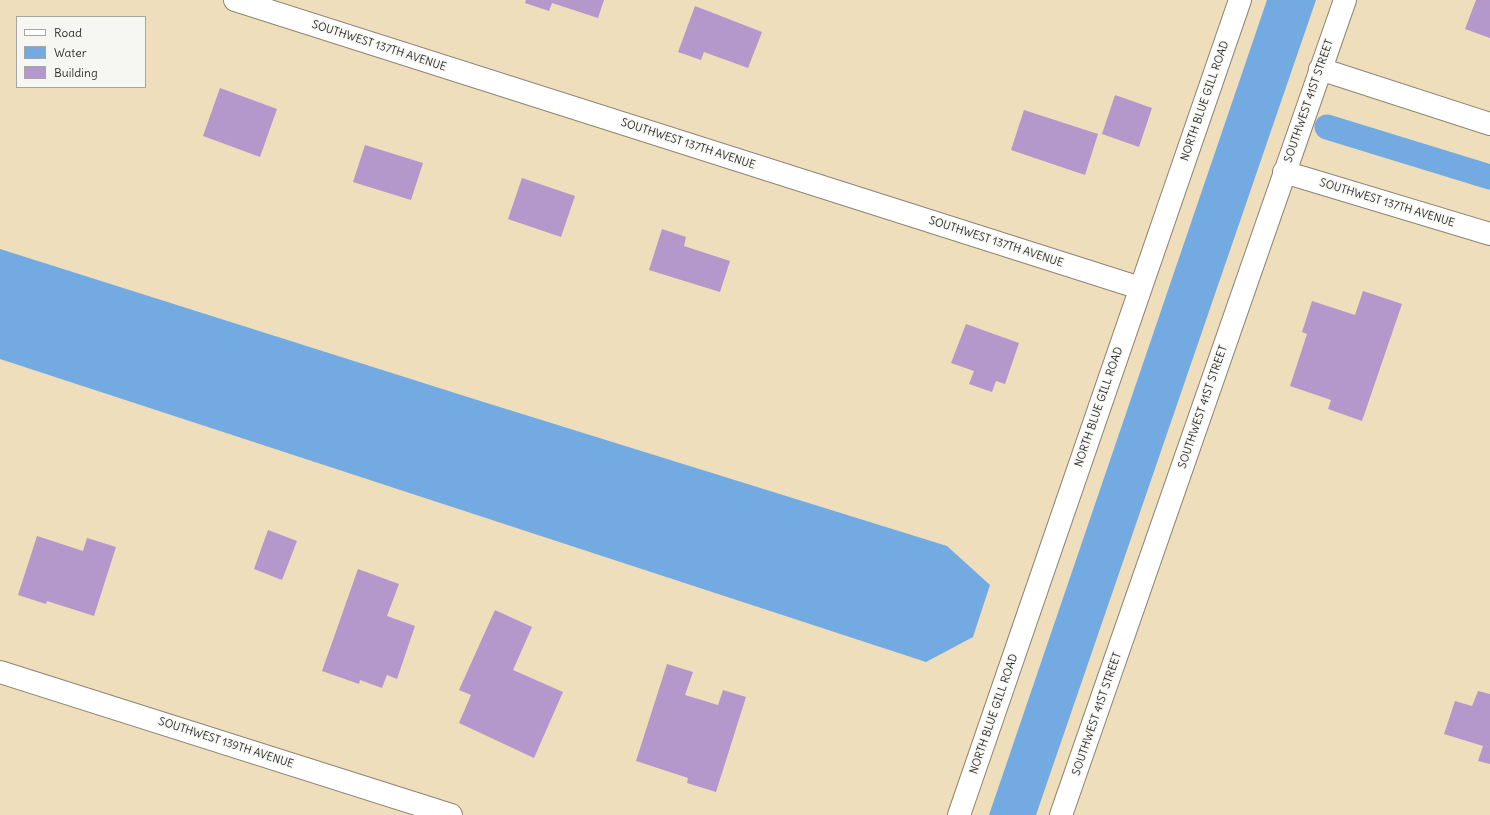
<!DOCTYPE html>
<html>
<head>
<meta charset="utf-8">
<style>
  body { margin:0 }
  #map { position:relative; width:1490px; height:815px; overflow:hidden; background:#efdebc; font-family:Delius,sans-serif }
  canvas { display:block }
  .legend { position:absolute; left:16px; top:16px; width:130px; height:72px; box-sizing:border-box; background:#f6f6f2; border:1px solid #a5a5a2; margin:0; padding:5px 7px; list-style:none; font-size:12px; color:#2b2b2b }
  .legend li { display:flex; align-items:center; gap:8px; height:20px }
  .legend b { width:20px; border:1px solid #a5a5a2 }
</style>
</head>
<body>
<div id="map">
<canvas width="1490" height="815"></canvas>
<ul class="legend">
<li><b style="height:5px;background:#fff"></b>Road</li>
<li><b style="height:11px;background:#73aae2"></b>Water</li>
<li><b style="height:11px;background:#b497cb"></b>Building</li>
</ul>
</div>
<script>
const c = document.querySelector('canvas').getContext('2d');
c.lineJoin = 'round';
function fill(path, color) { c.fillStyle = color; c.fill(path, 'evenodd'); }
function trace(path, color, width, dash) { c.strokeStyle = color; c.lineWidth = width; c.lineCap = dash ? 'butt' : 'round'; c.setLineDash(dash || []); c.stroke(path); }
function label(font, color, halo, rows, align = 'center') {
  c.font = font + ' Delius,sans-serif'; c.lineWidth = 3; c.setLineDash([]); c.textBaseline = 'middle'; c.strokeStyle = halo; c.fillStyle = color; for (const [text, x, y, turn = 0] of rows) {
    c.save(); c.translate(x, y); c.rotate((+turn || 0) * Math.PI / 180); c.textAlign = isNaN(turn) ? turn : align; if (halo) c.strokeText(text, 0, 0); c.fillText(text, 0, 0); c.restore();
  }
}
fill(new Path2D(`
  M1267,0h49l-280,815h-47z
  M0,249l474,150 473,147 43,39 -17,52 -47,25 -926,-303z`), '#73aae2');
trace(new Path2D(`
  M1327,127l163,50`), '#73aae2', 25);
fill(new Path2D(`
  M526,0h78l-6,18 -46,-15 -3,8 -24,-8z
  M1476,0h14v38l-25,-9z
  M695,6l67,26 -14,36 -44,-16 -3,8 -23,-8z
  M220,88l57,21 -17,48 -57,-21z
  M1115,95l37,13 -13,39 -37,-13z
  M1024,110l74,24 -13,41 -74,-25z
  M365,145l58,18 -12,37 -58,-18z
  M522,178l53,18 -14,41 -53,-18z
  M662,229l24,8 -2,9 46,15 -10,31 -71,-22z
  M1363,291l39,13 -40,117 -34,-12 3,-9 -41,-14 17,-52 -5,-2 10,-31 43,14z
  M966,324l53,19 -14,41 -9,-3 -4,11 -23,-8 5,-13 -23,-8z
  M268,530l29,11 -15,39 -28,-11z
  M37,536l46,15 4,-13 29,9 -22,69 -47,-15 -1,3 -28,-9z
  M358,569l41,15 -12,32 28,10 -18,53 -10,-4 -5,13 -22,-8 -1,4 -37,-13z
  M495,610l37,17 -19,43 50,22 -29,66 -75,-35 12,-28 -12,-5z
  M667,664l26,8 -8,23 33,10 5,-15 23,7 -30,95 -29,-9 1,-5 -52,-17z
  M1478,691l12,3v70l-12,-3 5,-15 -39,-12 11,-33 17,5z`), '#b497cb');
const minor = new Path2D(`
  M235,0l905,288
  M1320,69l170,55
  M1284,172l206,62
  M0,672l451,143
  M959,815l281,-815
  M1061,815l284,-815`);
trace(minor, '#8d8474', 24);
trace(minor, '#fff', 22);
label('11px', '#2b2b2b', '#f6f6f2', [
  ["SOUTHWEST 137TH AVENUE",379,46,18],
  ["NORTH BLUE GILL ROAD",1205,101,-71],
  ["SOUTHWEST 41ST STREET",1309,101,-71],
  ["SOUTHWEST 137TH AVENUE",688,144,18],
  ["SOUTHWEST 137TH AVENUE",1387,203,17],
  ["SOUTHWEST 137TH AVENUE",996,242,18],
  ["NORTH BLUE GILL ROAD",1099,407,-71],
  ["SOUTHWEST 41ST STREET",1203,407,-71],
  ["NORTH BLUE GILL ROAD",994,714,-71],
  ["SOUTHWEST 41ST STREET",1097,714,-71],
  ["SOUTHWEST 139TH AVENUE",226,743,18]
]);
</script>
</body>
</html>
